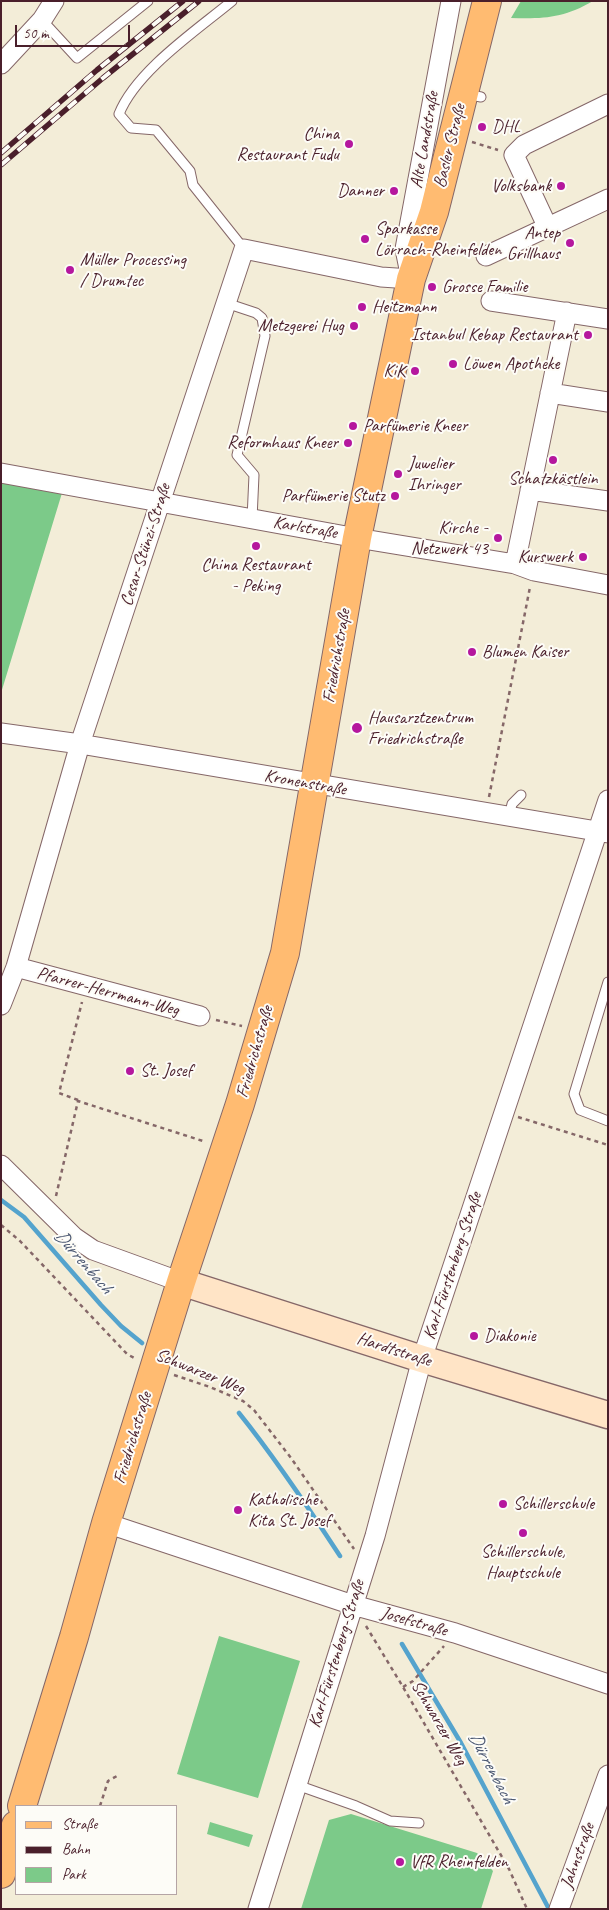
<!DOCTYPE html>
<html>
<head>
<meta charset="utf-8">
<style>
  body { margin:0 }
  #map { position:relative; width:609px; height:1910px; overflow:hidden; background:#f3edd8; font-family:Caveat,sans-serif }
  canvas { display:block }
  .frame { position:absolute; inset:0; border:2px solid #4a1f2b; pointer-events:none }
  .legend { position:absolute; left:15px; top:1805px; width:162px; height:90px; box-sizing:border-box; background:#fdfcf7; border:1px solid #b5a4a5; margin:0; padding:6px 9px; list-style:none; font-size:15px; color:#4a1f2b }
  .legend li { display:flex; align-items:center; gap:10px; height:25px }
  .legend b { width:25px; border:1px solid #b5a4a5 }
  .scale { position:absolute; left:15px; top:25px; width:115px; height:22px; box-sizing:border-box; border:2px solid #4a1f2b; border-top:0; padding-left:6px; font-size:15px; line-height:18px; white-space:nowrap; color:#4a1f2b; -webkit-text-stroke:4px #fdfcf7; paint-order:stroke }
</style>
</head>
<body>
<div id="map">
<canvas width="609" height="1910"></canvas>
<div class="frame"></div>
<ul class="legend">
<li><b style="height:6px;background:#ffbb71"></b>Straße</li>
<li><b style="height:6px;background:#4a1f2b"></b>Bahn</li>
<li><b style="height:14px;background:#7cca89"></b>Park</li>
</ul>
<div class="scale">50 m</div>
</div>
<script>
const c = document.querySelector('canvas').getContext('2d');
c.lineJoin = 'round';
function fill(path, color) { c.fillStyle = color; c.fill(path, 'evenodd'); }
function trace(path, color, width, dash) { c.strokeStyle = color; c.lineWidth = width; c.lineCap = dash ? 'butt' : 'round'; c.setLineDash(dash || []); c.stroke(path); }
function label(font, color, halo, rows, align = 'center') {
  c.font = font + ' Caveat,sans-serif'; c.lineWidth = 4; c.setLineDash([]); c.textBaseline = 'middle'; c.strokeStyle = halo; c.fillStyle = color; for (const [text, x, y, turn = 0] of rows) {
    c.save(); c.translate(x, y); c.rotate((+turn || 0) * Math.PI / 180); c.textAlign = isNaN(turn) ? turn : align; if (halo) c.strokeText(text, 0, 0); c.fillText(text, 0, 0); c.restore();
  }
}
fill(new Path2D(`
  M521,1h72c-29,17 -49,18 -82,17z
  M1,482l61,11 -61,200z
  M219,1636l81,25 -42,137 -81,-24z
  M351,1814l126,39 16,18 -12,38h-180l28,-89z
  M210,1822l43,13 -4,12 -42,-13z`), '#7cca89');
trace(new Path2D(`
  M1,1200l23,17 77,88 20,21 21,17
  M239,1413c37,46 69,94 101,143
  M402,1644l59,99 88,166`), '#54a3cd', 4.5);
const lane = new Path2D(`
  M232,1c-35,29 -96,70 -113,113l12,14 25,2 34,41 3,14 51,64
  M42,20l35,38 71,-57
  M466,94l15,3
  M226,303l30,10 6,5 3,18 -28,119 17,20 -2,44
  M509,817l3,-13 9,-9
  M608,982l-34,112 6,16 28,11
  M297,1785l59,21 34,15 29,2`);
const street = new Path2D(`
  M1,64l41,-44 12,-19
  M548,228l-34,-73 10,-10 84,-41
  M486,256l122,-57
  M491,301l117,18
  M550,393l58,9
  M1,473l356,65 158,26 19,7 74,14
  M530,490l78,11
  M515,564l52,-252
  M1,733l79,11 528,89
  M16,967l184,49
  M1,1005l15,-38 64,-223 164,-495 137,28 30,2 -6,-30 46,-248
  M1,1165l73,72 19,13 88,32
  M106,1523l247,82 102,28 153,51
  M258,1909l117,-373 47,-177 186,-559
  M559,1909l49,-134`);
const secondary = new Path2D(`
  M181,1282l241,77 186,56`);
const primary = new Path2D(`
  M22,1806l52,-169 32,-114 75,-241 59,-178 45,-151 72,-415 54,-259 23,-67 53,-211
  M1,1874l15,-49`);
trace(lane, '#856768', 11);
trace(street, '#856768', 21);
trace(secondary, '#856768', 29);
trace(primary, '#856768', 30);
trace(new Path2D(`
  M472,142l26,8
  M489,797l41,-210
  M216,1020l26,6
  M78,1100l-19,-7 23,-91
  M518,1117l90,28
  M56,1196l22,-95 128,41
  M1,1225l19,16 107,113 9,5
  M174,1375l36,12 33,14 11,9 37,48 63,91
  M366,1626l37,61 106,182 18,40
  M403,1687l10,-6 31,-35
  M100,1806l8,-25 9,-5`), '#856768', 2.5, [4, 4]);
trace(lane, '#fff', 9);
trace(street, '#fff', 19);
trace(secondary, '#ffe4c6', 26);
trace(primary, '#ffbb71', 28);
const rail = new Path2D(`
  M1,153l96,-83 86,-69
  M1,165l102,-87 96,-77`);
trace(rail, '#4a1f2b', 5.5);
trace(rail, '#fdfcf7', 4, [11]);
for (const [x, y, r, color] of [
  [482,127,5,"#b5179e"],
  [349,144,5,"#b5179e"],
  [561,186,5,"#b5179e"],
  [394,191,5,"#b5179e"],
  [365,239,5,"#b5179e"],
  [570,243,5,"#b5179e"],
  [70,270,5,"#b5179e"],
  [432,287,5,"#b5179e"],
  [362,307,5,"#b5179e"],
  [354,326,5,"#b5179e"],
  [588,335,5,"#b5179e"],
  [453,364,5,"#b5179e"],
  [415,371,5,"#b5179e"],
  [353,426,5,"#b5179e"],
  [348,443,5,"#b5179e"],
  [553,460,5,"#b5179e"],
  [398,474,5,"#b5179e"],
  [395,496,5,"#b5179e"],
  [498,538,5,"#b5179e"],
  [256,546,5,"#b5179e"],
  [583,557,5,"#b5179e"],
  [472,652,5,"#b5179e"],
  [357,728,6,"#b5179e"],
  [130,1071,5,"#b5179e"],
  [474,1336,5,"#b5179e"],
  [503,1504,5,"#b5179e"],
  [238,1510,5,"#b5179e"],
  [523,1533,5,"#b5179e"],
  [400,1862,5,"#b5179e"]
]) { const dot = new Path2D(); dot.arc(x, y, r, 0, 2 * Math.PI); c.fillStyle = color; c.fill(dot); trace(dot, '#fdfcf7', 2); }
label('18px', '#4a1f2b', '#fdfcf7', [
  ["DHL",492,127],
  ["China",339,134,"right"],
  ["Restaurant Fudu",339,155,"right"],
  ["Volksbank",551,186,"right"],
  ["Danner",384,191,"right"],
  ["Sparkasse",375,229],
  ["Lörrach-Rheinfelden",375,250],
  ["Antep",560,233,"right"],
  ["Grillhaus",560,254,"right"],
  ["Müller Processing",80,260],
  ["/ Drumtec",80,281],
  ["Grosse Familie",442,287],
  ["Heitzmann",372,307],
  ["Metzgerei Hug",344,326,"right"],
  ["Istanbul Kebap Restaurant",578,335,"right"],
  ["Löwen Apotheke",463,364],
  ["KiK",405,371,"right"],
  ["Parfümerie Kneer",363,426],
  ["Reformhaus Kneer",338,443,"right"],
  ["Juwelier",408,464],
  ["Ihringer",408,485],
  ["Schatzkästlein",553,479,"center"],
  ["Parfümerie Stutz",385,496,"right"],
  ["Kirche -",488,528,"right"],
  ["Netzwerk 43",488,549,"right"],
  ["Kurswerk",573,557,"right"],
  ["China Restaurant",256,565,"center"],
  ["- Peking",256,586,"center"],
  ["Blumen Kaiser",482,652],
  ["Hausarztzentrum",368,718],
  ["Friedrichstraße",368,739],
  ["St. Josef",140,1071],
  ["Diakonie",484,1336],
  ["Katholische",248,1500],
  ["Kita St. Josef",248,1521],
  ["Schillerschule",513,1504],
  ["Schillerschule,",523,1552,"center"],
  ["Hauptschule",523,1573,"center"],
  ["VfR Rheinfelden",410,1862]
], 'left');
label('18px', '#4a1f2b', '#fdfcf7', [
  ["Alte Landstraße",425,140,-80],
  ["Basler Straße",450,146,-76],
  ["Karlstraße",305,528,10],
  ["Cesar-Stünzi-Straße",146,545,-72],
  ["Friedrichstraße",337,656,-80],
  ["Kronenstraße",305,783,10],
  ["Pfarrer-Herrmann-Weg",108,992,15],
  ["Friedrichstraße",255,1052,-74],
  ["Karl-Fürstenberg-Straße",453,1266,-72],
  ["Hardtstraße",394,1350,18],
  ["Schwarzer Weg",200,1372,22],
  ["Friedrichstraße",133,1438,-73],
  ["Josefstraße",414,1622,16],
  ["Karl-Fürstenberg-Straße",337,1654,-73],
  ["Schwarzer Weg",439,1723,60],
  ["Jahnstraße",578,1856,-70]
]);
label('italic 19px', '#4e5a74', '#fdfcf7', [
  ["Dürrenbach",83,1262,49],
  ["Dürrenbach",491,1768,62]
]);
</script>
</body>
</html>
